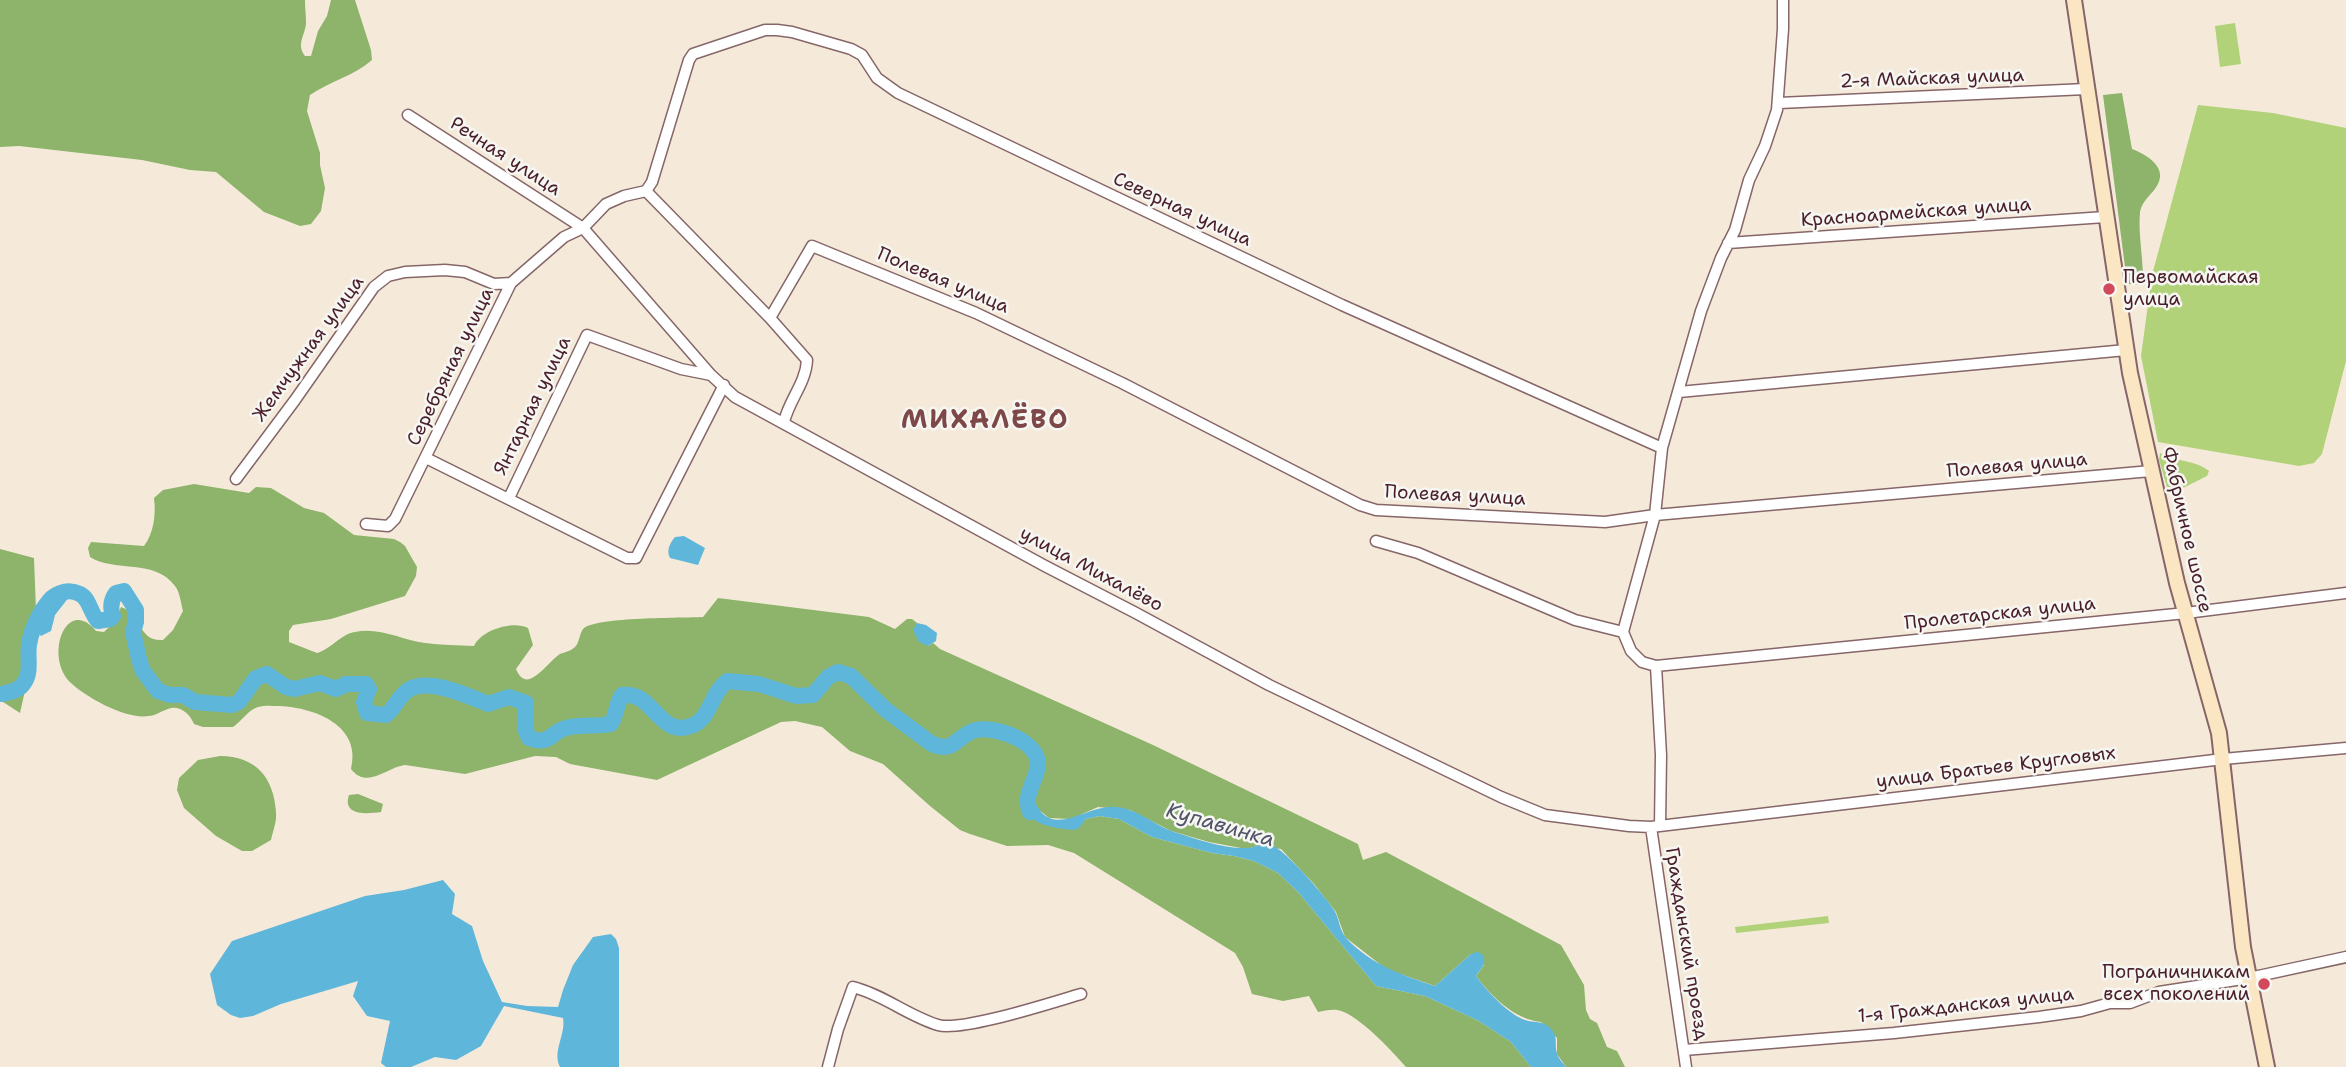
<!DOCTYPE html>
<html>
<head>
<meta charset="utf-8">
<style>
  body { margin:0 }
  canvas { display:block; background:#f5eada }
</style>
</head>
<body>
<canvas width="2346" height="1067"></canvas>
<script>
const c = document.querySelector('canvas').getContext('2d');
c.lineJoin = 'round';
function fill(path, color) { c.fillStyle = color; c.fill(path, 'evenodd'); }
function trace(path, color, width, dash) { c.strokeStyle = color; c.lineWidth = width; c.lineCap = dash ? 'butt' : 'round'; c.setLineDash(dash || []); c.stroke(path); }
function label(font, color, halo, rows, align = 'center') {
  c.font = font + ' "Shantell Sans",sans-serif'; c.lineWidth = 5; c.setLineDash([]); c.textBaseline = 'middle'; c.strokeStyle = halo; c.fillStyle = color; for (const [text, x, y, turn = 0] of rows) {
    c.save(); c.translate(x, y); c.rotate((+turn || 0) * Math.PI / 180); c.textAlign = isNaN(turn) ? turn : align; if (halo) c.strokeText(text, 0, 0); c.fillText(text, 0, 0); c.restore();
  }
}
fill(new Path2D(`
  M2235,23l6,41 -21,3 -5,-41z
  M2198,105l75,8 73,15v233l-24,93 -8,9 -15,3 -141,-24 -17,-86 11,-81z
  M2160,453c16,9 36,7 49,18l-2,5 -26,13 -14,-2 -8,-27z
  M1828,916l1,7 -93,10 -1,-6z`), '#b2d27a');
fill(new Path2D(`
  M0,0h305c0,8 1,16 1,23 -1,13 -10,21 -1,33h6l7,-25 9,-15 4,-16h24l16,50 1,10c-18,16 -42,21 -62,35l-3,16 13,42v12l5,23 -4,23 -10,13 -11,2 -36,-14 -48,-40 -26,-2 -48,-10 -123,-14 -19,1z
  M2122,93l10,56c14,5 35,18 26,35 -5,10 -16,16 -18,28 -2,21 3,45 3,66l-5,7 -9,-1 -3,-9 -23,-180z
  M194,484l55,9 7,-6 15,1 33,20 20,5 30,22 40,4 6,3 5,4 12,21 -1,9 -11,20 -74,23 -38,6 -4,6v11l28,11c14,-4 24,-19 38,-21 25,-5 46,8 70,11 16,2 33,2 49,3 7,-16 39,-26 54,-18l5,17 -17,24c11,27 30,-6 44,-15 5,-2 11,-3 15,-7 5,-5 4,-14 9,-19 14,-11 98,-10 119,-11l15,-19 151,19 26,12 12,-10h5l5,4 -3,7 14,16 5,-3 7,6 213,96 205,99 5,16 23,-8 175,93 23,40 2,25 4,9 7,4 10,24 10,4 8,16h-59l-9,-13v-16l-16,-16c-27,-3 -49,-25 -65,-46l8,-11 -13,-11 -36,32 -49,-17 -41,-32 -9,-25 -22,-28 -33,-35 -23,-3 -12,3 -37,-7 -38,-11 -41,-21 -32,-3 -27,12 -22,-1 -10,-8 -7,-13 -6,17 54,11 6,-6 13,-3 20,3 33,18 60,16 22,3 20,5 24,12 20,19 78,94 49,10 54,25 32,21 20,25h-125c-15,-17 -41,-45 -62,-55 -9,-4 -17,-2 -26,0l-9,-16 -26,5 -31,-7 -9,-27 -8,-14 -161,-100 -26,-8 -41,1 -37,-12 -10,-4 -30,-24 -47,-42 -33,-13 -28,-24 -27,-6 -14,1 -124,58 -87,-16 -14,-7 -21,-1 -70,18 -60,-9c-18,2 -38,25 -54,4 11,-43 -35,-61 -71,-63 -7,0 -15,-1 -22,1 -10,3 -16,14 -25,20h-30l-9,-3c-3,-7 -7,-12 -14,-15 -11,-5 -20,6 -31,7 -22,4 -62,-18 -78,-33 -28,-27 -4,-88 25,-52l8,1 12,-12 5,-13c21,7 17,35 42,33l10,-10 10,-19c-2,-7 -3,-19 -8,-25 -21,-28 -59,-13 -85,-29l-2,-9 3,-6 53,4c10,-13 12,-32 10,-48l9,-8z
  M0,549l34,9 3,79 -17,76 -20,-13z
  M220,756c36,0 54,22 56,56 1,9 -3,19 -5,28l-19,11h-10l-26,-15 -32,-28 -7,-18 2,-12 19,-18z
  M358,794l25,10 -2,8c-14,2 -39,4 -32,-17z`), '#8db46a');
fill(new Path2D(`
  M684,536l21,12 -7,17 -28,-7c-4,-8 0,-15 5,-21z
  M58,586l15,6 -18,23 -4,16 -10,5 -9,-10c4,-16 7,-35 26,-40z
  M917,623l9,2 11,8 -1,8 -8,5 -9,-4 -6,-12z
  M1029,794c7,7 9,19 20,24 19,8 43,-13 67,-11 22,2 38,18 58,25 22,7 50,17 73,16 7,0 15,-5 20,-5 14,1 59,54 67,67 6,9 5,21 13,29 25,26 55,36 88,47l36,-32 6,-2 5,2c6,10 -1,14 -6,22 10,14 32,38 49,44 9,3 17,0 25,8 9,8 4,15 7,25 1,5 6,10 9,14h-35l-20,-25 -32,-21 -54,-25 -49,-10 -78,-94 -20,-19 -24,-12 -20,-5 -22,-3 -60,-16 -33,-18 -20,-3 -13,3 -8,10 -5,1c-20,-2 -50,-6 -52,-31z
  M443,880l12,14 -3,20 20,12 11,35 19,41 25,4 31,1 5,-17 10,-25 20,-28 18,-3 5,5 3,9v119h-59c-8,-16 6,-32 3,-49l-59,-12 -23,40 -25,14 -21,-3 -24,10h-25l-5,-4 9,-42 -23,-5 -14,-20 5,-15 -77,23 -28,12 -13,2 -9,-3 -14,-10 -7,-31 22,-33 133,-45 39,-6z`), '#5eb6db');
trace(new Path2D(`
  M0,694c9,-1 19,-3 24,-11 8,-11 3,-26 5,-38 3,-22 23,-65 51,-51 10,5 10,19 18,27l12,-2 3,-3c-3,-8 -2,-16 3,-23l8,-2 12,19v12l-3,10 6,27 4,12 15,20 12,4h13l12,7 37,3 7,-3 17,-24 11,-4 19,13 8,2 26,-6 16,6 10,-5h20l3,5 -5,13 3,11 19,2c9,-7 12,-18 22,-25 21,-13 60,6 80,14l21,-7 17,6v28l3,7c22,8 21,-6 37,-10 15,-4 31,-1 45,-4 6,-10 5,-20 11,-29 31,-5 37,43 69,31 20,-7 19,-32 36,-45l32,3 37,12 17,-1 15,-18 10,-5 13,4 35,34 46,34c24,10 25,-10 44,-14 12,-3 32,3 43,9 42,25 -1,46 11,73`), '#5eb6db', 16);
const street = new Path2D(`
  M1779,103l307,-14
  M408,115l175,113 128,147 24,22 310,169 89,46 135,73 232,112 44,18 84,11 22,1 572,-68 123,-11
  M646,191l124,127 37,42c-1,23 -18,40 -23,62
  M1728,243l377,-26
  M770,318l42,-72 164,67 146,70 238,122 16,5 229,12 50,-7 496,-44
  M1679,392l447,-42
  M426,458l201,100h9l88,-173
  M236,479l59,-79 79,-113 14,-11 17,-4 40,-2 20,2 29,12 17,-1
  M509,498l78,-163 94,34 30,6
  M366,524l22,2 7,-7 116,-236 53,-46 19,-9 23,-24 18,-8 22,-5 6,-9 37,-122 4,-6 72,-24h12l15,2 59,17 11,6 15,23 21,15 444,212 320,143
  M1376,541l42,12 157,67 48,12
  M1656,666l530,-53 160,-20
  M1660,826l1,-71 -5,-89 -14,-4 -11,-11 -8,-19 32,-117 7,-67 39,-137 20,-53 14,-28 14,-50 16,-34 12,-36 6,-81v-29
  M1651,827l35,240
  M1684,1050l210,-17 145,-16 42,-6 29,-8h20l29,-11 90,-14 97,-21
  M828,1067l10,-38 15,-42c31,8 55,29 85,38 24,7 115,-23 143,-31`);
const secondary = new Path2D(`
  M2074,0l56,373 47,210 42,150 24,214 24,120`);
trace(street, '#866668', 13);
trace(secondary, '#866668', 18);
trace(street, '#fff', 10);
trace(secondary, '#fbe6c4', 14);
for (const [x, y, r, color] of [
  [2109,289,7,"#d1495b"],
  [2264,984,7,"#d1495b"]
]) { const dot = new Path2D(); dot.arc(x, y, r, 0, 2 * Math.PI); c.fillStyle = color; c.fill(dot); trace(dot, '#f6f6f2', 2.5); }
label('19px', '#4a1f2b', '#f6f6f2', [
  ["2-я Майская улица",1932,79,-2],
  ["Речная улица",505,157,33],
  ["Северная улица",1182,210,25],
  ["Красноармейская улица",1916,213,-4],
  ["Полевая улица",943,281,23],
  ["Жемчужная улица",309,349,-54],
  ["Серебряная улица",451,367,-64],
  ["Янтарная улица",533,406,-64],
  ["Полевая улица",2017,466,-5],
  ["Полевая улица",1455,496,3],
  ["Фабричное шоссе",2186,530,77],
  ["улица Михалёво",1091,570,28],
  ["Пролетарская улица",2000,614,-6],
  ["улица Братьев Кругловых",1996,768,-7],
  ["Гражданский проезд",1686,944,81],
  ["1-я Гражданская улица",1966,1006,-6]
]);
label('19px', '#4a1f2b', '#f6f6f2', [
  ["Первомайская",2123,278],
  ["улица",2123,300],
  ["Пограничникам",2250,973,"right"],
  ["всех поколений",2250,995,"right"]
], 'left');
label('italic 21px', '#515469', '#f6f6f2', [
  ["Купавинка",1220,826,16]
]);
c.letterSpacing = '2px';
label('bold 26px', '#7d4847', '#f6f6f2', [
  ["МИХАЛЁВО",985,421]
]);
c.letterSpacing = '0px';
</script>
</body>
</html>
